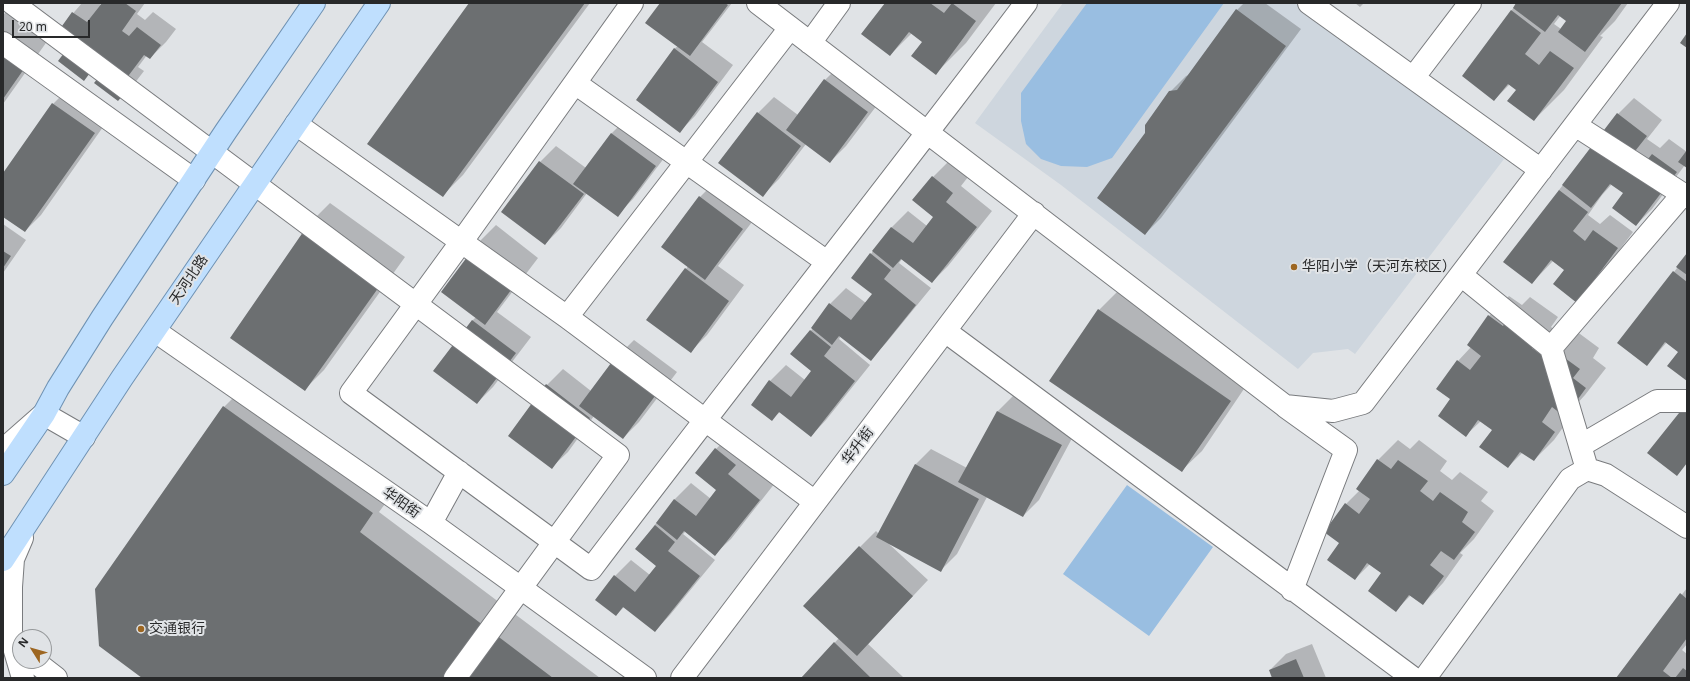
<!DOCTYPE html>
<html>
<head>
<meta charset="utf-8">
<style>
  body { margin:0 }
  #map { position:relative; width:1690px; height:681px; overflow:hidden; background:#e0e3e6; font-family:"Noto Sans",sans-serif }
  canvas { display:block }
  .frame { position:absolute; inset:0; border:4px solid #28292a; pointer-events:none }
  .north { position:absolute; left:12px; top:629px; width:40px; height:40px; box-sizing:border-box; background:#e0e3e6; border:1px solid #96999b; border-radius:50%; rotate:307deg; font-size:11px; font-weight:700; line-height:16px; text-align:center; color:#28292a }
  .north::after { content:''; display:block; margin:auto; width:14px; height:18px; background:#9d6621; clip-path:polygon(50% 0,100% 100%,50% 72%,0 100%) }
  .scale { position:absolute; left:12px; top:20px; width:78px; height:18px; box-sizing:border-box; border:2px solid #28292a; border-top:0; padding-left:5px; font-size:12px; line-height:14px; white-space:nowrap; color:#28292a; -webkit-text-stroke:3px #e0e3e6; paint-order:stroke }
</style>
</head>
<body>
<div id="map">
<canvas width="1690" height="681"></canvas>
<div class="frame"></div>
<div class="north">N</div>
<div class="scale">20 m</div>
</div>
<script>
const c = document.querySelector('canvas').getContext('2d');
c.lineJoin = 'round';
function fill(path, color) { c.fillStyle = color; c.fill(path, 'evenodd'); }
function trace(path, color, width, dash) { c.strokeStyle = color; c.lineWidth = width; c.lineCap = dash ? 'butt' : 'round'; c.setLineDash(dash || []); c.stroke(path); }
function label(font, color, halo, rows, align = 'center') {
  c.font = font + ' "Noto Sans","Noto Sans SC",sans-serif'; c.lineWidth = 4; c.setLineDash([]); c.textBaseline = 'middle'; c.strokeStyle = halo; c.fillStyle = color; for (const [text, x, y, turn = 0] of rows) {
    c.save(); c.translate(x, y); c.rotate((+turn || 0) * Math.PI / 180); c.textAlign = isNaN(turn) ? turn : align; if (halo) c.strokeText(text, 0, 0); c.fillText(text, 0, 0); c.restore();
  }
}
fill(new Path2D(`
  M1063,3h232l209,156 -149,195 -7,-5 -35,4 -15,16 -237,-184 -86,-62z`), '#ced6de');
fill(new Path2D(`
  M1087,3h137l-112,155 -25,9 -26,-1 -20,-7 -15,-15 -5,-23v-28z
  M1127,485l86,62 -64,89 -86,-62z`), '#99bee1');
fill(new Path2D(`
  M82,3h16l3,2 2,-2h42l-8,11 8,6 8,-8 23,17 -10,13 -16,16 -3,-3 -9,12 6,4 -10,13 -30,-12 -26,-36 -15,-11z
  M470,3h120l-127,172 -20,20z
  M662,3h70l-30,39 31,23 -38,51 -15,15 -6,-82 4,-3z
  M886,3h110l-30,40 -30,30 -13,-31 -11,-9 -22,22z
  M1244,3h21l36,26 -140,189 -16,16 1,-100 24,-42 16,-16 3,-1 48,-65z
  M1355,3h9l-4,4z
  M1517,3h111l-13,18 -15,15 3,1 -39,53 -30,30 -17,-31 -7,-5 -16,16 -31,-24zM1561,15l7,6 -7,8 -7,-5z
  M7,11l41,29 -12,17 -33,-23v-19z
  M3,36l32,23 -32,45z
  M841,64l43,32 -38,50 -16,16 -24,-18 -27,35 -16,16 -5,-82 16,-16 24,18 27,-35z
  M69,88l41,29 -69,98 -16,16 -22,-15v-41l50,-71z
  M1634,98l28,22 -15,19 13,9 9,-9 18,13v15l-2,-2 -33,44 -16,16 -12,-32 -12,-9 -10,11 -14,20 12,9 10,-9 23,17 -40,53 -16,16 -12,-31 -12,-9 -21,22 27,-93 59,-76z
  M628,117l43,32 -38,50 -16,16 -30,-22 -26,35 -16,16 -43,-32 38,-50 16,-16 30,22 26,-35z
  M949,161l19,16 -7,9 31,25 -44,55 -16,16 -30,-23 -3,4 32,25 -45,55 -15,16 -30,-23 -2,3 31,26 -44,55 -15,16 -31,-24 -9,8 -19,-16 18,-23 16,-16 19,15 8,-9 -21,-17 21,-26 17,-24 16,-16 20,15 7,-9 -21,-16 40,-51 16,-16 19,15 7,-9 -21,-17 20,-23z
  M716,181l43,32 -41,53 26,19 -37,50 -16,16 -5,-82 2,-3 -26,-19 38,-50z
  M330,203l75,54 -81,113 -20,20 6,-167z
  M3,224l23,16 -23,33z
  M496,225l42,33 -41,54 34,25 -38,50 -16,16 -5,-82 4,-4 -34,-25 38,-51z
  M1687,255v125l-7,-29 -13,-9 -20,23 27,-93z
  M1119,290l131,90 -48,71 -21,20 -82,-161z
  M1509,296l13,9 8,-8 28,20 -7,10 13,10 8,-9 27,20 -6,10 13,10 -21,27 -13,14 2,3 -20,28 -20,20 -11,-8 -15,15 -14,-37 -13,-9 -15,14 -14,-36 6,-38 13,-14 18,-31z
  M634,340l43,32 -38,50 -16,16 -29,-22 -26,36 -16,15 -5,-82 16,-16 28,22 27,-35z
  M244,387l149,106 -14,19 221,166h-456l80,-271z
  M1014,395l63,34 -38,71 -16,16 -36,-19 -30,57 -16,16 -52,-26 39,36 -60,64 35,33 -1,1h-100l37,-40 21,-91 16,-16 3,3 36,-69 16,-16 36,19 31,-57z
  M732,433l43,50 -44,56 -16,15 -29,-23 -3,3 32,26 -45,55 -15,16 -31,-24 -8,8 -1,-39 16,-16 19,15 7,-9 -21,-17 39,-50 16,-16 20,16 7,-9 -2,-41z
  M1398,440l12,9 9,-9 28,21 -7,10 12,9 8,-8 28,20 -7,9 13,10 -20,28 -14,14 3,2 -20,28 -20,21 -12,-9 -15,15 -14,-37 -12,-9 -15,15 -15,-37 6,-38 14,-14 18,-30z
  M1687,588v56l-5,6 5,4v24h-70z
  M1312,644l14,34h-53l-3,-8 16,-16z`), '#0003');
fill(new Path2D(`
  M102,3h23l11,8 -14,20 7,5 8,-9 24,18 -11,14 -6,-4 -21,28 6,5 -11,13 -24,-18 9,-11 -8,-6 -11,15 -26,-20 18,-24 -14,-11 10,-14 15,10z
  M469,3h116l-142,194 -76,-53z
  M660,3h65l3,2 -38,51 -45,-33z
  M885,3h45l14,10 8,-10 24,18 -40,54 -25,-19 11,-14 -13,-10 -19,24 -29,-22z
  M1516,3h106l-37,49 -27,-20 8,-11 -8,-6 -13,17 -32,-24z
  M1236,9l50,37 -141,189 -48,-37 48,-65v-8l24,-34 8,-1z
  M1511,10l30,23 -16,21 14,11 11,-14 24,17 -40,53 -27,-20 9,-11 -8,-6 -14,17 -32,-25z
  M1687,33v15l-7,-5z
  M3,35l30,21 -30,43z
  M674,48l44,34 -38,51 -44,-33z
  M824,79l44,33 -38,51 -44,-33z
  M52,103l43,30 -70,99 -22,-15v-44z
  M757,112l44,34 -38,51 -45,-34z
  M1617,113l30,23 -15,19 12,9 8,-10 25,18 -41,54 -24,-18 11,-15 -13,-9 -19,24 -29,-23z
  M611,133l45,33 -38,51 -45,-33z
  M1687,150v18l-9,-6z
  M539,161l45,33 -39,51 -44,-33z
  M932,176l21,17 -7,9 31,25 -45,56 -31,-24 -8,9 -21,-17 19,-24 22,16 20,-26 -21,-17z
  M1559,190l29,22 -15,19 12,10 8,-11 25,18 -41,55 -24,-19 11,-14 -13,-10 -19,24 -29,-22z
  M699,196l44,33 -38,51 -44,-33z
  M310,222l76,55 -81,114 -75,-53z
  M479,241l44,33 -38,51 -44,-33z
  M3,251l8,5 -8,12z
  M870,253l21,17 -7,9 32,26 -45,56 -32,-25 -7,9 -21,-17 18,-25 22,17 21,-26 -21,-16z
  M1687,253v22l-11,-8z
  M685,268l44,33 -38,52 -45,-33z
  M1673,271l14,11v99l-20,-15 11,-14 -13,-10 -18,24 -30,-23z
  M1098,309l133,92 -49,71 -133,-91z
  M1488,315l15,11 6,-10 30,22 -7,10 12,9 7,-9 29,21 -7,9 13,10 -21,29 -13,-10 -10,15 13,10 -21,29 -14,-9 -12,16 -29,-21 13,-17 -14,-10 -12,17 -28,-21 12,-17 -14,-10 21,-29 13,10 11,-14 -14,-11z
  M472,320l44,33 -39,51 -44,-33z
  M810,330l21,17 -7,9 31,25 -44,56 -32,-25 -7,9 -21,-16 18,-25 22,17 20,-26 -21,-17z
  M617,355l44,33 -38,51 -44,-33z
  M546,384l44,34 -38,51 -44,-33z
  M1687,403v60l-10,13 -30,-23z
  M223,406l150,107 -13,19 193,146h-411l-43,-32 -4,-57z
  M997,411l65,34 -39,72 -65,-35z
  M715,448l21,17 -8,9 32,26 -45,56 -31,-25 -7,9 -21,-17 18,-24 22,17 20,-26 -21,-17z
  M1377,459l14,10 7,-9 30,21 -8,10 13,10 7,-9 28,20 -6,10 13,10 -21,28 -13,-9 -11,14 14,11 -21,29 -14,-10 -13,17 -28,-21 13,-18 -14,-10 -12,17 -28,-20 12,-17 -15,-11 21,-29 14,11 11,-15 -14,-10z
  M915,464l64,35 -38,73 -65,-35z
  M655,525l20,17 -7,9 32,25 -45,56 -32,-25 -7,9 -21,-16 19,-25 21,17 21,-26 -21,-17z
  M859,546l54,50 -56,60 -54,-50z
  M1680,593l7,6v39l-24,33 9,7h-56z
  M834,642l37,36h-70z
  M1296,659l8,19h-32l-3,-8z
  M1683,668l4,3v7h-12z`), '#6c6f71');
const street = new Path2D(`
  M12,3l606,452 -163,223
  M632,3l-170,238 -111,152 240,176c144,-190 292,-376 435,-566
  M758,3l527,403 48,5 30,-8 305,-400
  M1309,3l232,167
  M3,43l191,137
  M810,43l29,-40
  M1413,78l57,-75
  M575,83l252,179
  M296,124l271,193 248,185
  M1575,125l112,72
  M1461,275l90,73 36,121
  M567,317l223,-289
  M155,331l276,192 214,155
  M945,331l468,347
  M1551,348l132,-154
  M1286,407l60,43 -54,140
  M1580,446l77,-45h30
  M431,523l28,-51
  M13,644l10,34
  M20,650l-7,-6 -2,-12v-45l2,-28 9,-21
  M34,661l22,17
  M682,678l352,-465
  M1425,678l145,-199 17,-10 19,6 81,52`);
const secondary = new Path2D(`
  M3,450l41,-36 40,23`);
const primary = new Path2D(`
  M3,474l41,-60 14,-26 44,-70 124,-187 88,-128
  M3,560l119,-182 257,-375`);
trace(street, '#797b7e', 24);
trace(secondary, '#797b7e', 24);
trace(primary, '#6f92b3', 24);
trace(street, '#fff', 22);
trace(secondary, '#fff', 22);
trace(primary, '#bfdffe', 22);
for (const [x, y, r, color] of [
  [1294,267,4,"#9d6621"],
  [141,629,4,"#9d6621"]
]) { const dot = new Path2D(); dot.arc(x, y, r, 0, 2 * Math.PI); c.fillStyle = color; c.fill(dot); trace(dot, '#e0e3e6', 1.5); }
label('14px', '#28292a', '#e0e3e6', [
  ["华阳小学（天河东校区）",1302,267],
  ["交通银行",149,629]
], 'left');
label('14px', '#28292a', '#e0e3e6', [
  ["天河北路",189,280,-56],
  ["华升街",858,446,-53],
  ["华阳街",401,503,35]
]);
</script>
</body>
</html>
